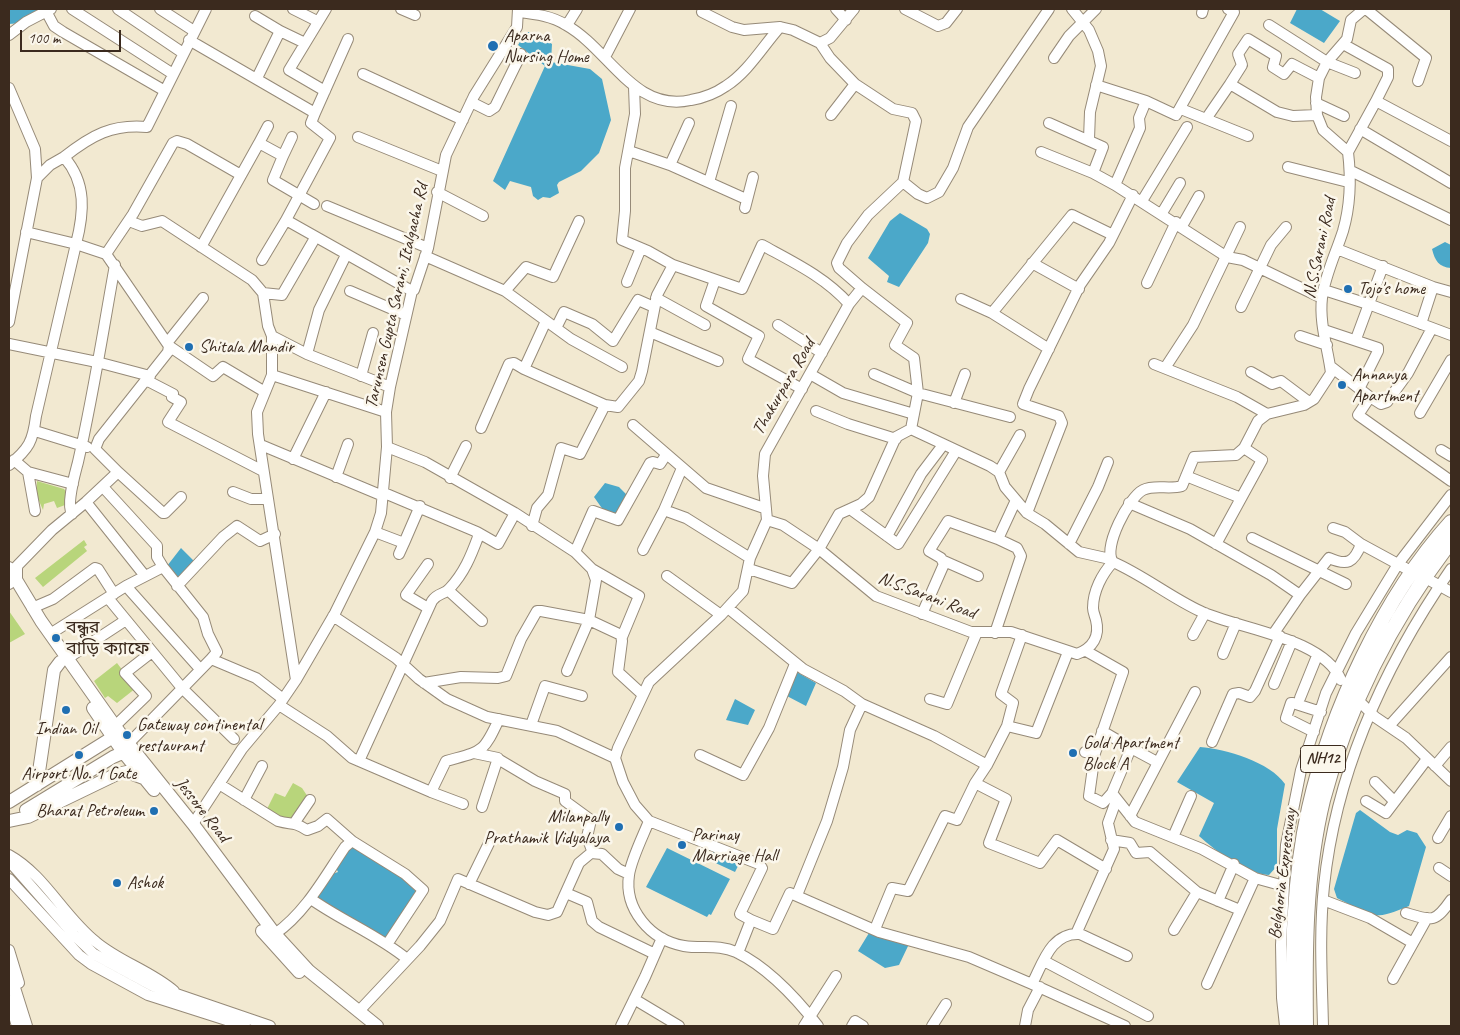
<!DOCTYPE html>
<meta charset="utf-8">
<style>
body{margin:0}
#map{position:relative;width:1460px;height:1035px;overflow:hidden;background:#f2e9d1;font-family:Caveat,sans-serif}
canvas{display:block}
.frame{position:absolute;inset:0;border:10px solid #3b2a1e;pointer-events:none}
.scale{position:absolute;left:20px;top:30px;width:101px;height:22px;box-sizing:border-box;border:2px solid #3b2a1e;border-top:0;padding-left:6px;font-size:15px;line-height:18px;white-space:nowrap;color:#3b2a1e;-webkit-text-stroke:4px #fbf7ec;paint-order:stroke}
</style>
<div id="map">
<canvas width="1460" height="1035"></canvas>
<div class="frame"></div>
<div class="scale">100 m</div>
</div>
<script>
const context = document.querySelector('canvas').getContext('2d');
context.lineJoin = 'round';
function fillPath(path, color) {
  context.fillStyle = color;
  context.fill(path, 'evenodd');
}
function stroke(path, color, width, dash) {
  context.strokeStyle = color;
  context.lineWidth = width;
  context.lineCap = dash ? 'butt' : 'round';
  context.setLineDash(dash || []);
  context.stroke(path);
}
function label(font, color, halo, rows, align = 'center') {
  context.font = font + ' Caveat,"Noto Sans Bengali",sans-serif';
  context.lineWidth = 5;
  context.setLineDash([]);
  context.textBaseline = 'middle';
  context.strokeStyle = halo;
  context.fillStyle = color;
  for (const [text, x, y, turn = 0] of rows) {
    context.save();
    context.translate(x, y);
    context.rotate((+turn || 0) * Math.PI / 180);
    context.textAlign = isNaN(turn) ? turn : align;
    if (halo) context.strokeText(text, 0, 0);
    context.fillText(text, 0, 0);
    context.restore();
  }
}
const green = new Path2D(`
 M 37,481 L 64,489 L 67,493 L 65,505 L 57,508 L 54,501 L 44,504 L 43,510 L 36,494 Z
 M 84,540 L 87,545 L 84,547 L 87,551 L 43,587 L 35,578 Z
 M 9,611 L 25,634 L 9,643 Z
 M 117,663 L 136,688 L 117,703 L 108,696 L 105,698 L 94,681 Z
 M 293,783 L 302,788 L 310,800 L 295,822 L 265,813 L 275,793 L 285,797 Z`);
const water = new Path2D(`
 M 9,9 L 51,9 L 21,23 L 9,24 Z
 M 1297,9 L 1320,9 L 1340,21 L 1324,43 L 1290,23 Z
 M 526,32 L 534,32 L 552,44 L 551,62 L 590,69 L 602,79 L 611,120 L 599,153 L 581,171 L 559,182 L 557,185 L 559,193 L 550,198 L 543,197 L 538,200 L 533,196 L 531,187 L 510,181 L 505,190 L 493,181 L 545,66 L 518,45 Z
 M 900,213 L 927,229 L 930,234 L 928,243 L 899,287 L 887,282 L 889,276 L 868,258 L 890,221 Z
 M 1445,242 L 1451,245 L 1451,268 C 1439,267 1435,261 1432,249 Z
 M 605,483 L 619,487 L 629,497 L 619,516 L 606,514 L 594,497 Z
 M 181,548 L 195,562 L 179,583 L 167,566 Z
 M 795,671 L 816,683 L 806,706 L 785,695 Z
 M 735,699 L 755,710 L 748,725 L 726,720 Z
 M 1200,747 C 1226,749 1270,762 1285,784 L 1277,829 L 1277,866 L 1269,875 C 1244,873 1217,852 1199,836 L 1214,803 L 1177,782 Z
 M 1360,810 L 1390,832 L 1398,835 L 1407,830 L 1417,833 L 1426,847 L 1409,906 C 1368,923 1372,915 1337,898 L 1334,889 L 1356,813 Z
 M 716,845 L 742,858 L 735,872 L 709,860 Z
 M 350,847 L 359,847 L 394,871 L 418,893 L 388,942 L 315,898 L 329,875 L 338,872 L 335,866 Z
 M 667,848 L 730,879 L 711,915 L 709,914 L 707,917 L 646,887 Z
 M 869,933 L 909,944 L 899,965 L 885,968 L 858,951 Z`);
const minor = new Path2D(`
 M 72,9 L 173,74
 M 118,9 L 183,53
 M 160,9 L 194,31
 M 293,9 L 317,21
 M 401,9 L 415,15
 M 836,9 L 846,20
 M 905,9 L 938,26 L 946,23 L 957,9
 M 1072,9 L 1089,30 L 1098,51 L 1101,66 L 1090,112 L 1089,139
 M 1366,9 L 1426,58 L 1418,81
 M 46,11 L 54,26 L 63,32 L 165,91
 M 519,12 C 535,14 552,16 566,25 C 609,49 634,113 691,100 C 703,98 716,93 726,86 C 748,72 763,46 780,27 L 793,30 L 820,43 L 830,38 L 854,9
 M 702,12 L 732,27 L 744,30 L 780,27
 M 1202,13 L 1203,9
 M 255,16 L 280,31
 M 567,25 L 577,9
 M 1269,25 L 1327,62 L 1355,73
 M 9,35 L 26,22 L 51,9
 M 189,40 L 315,113 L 311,123 L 330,138 L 286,220 L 412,291
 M 1343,44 L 1388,69 L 1388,77 L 1376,101
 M 605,57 L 630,9
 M 1054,58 L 1069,36 L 1096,9
 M 363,74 L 463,120
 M 257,78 L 280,31 L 305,43
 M 1230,84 L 1242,65 L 1238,54 L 1248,39 L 1276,56 L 1273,67 L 1284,74 L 1292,64 L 1319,78
 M 1096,85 L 1146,101 L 1139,118 L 1140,128 L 1115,185
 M 634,87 L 635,114 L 625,168 L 625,211 L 622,240 L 648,251 L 673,265 L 742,289 L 762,245 C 793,262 825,277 849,304
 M 9,88 L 35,149 L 37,178 L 9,322
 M 325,91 L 289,70 L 326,9
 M 1146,101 L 1176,115 L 1234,12 L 1228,9
 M 471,102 L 489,111 L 495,107 L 521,54
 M 1316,103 L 1344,116
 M 1181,109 L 1248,136
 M 315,113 L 348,39
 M 831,115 L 855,84
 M 1206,119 L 1230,84 L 1277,112 L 1293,116 L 1317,115
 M 1049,123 L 1103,147 L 1093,173
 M 268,126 L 259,143 L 283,156 L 273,180 L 314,204
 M 1360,129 L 1451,183
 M 358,137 L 442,171
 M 629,151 L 670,165 L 746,199
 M 1041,152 L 1093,173 L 1115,185 L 1227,257 L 1243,260 L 1322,298
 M 1348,152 L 1376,101 L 1451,141
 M 283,156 L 292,137
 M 64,157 C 92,135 112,124 147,127 L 206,9
 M 670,165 L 689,123
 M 1288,167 L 1348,182
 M 1351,171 L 1451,220
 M 709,182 L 731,106
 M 903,182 L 918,194 L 927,198 L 939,192 L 953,168 L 968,127 L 1049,9
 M 437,192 L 483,216
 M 1142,201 L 1187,127
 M 327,206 L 428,248
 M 745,208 L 753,177
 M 1162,213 L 1180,183
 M 129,221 L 142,226 L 162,221 L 252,280 L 263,293 L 268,326 L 272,336 L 272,375 L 257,412 L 258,434 L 296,680
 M 1182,226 L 1199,196
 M 201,247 L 259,143
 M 1337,249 L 1433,287 L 1451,292
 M 106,254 L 133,214 L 173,143 L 177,141 L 187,144 L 241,175
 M 425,256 L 505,291 L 526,267 L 553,277 L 579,221
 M 262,260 L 286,220
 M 1032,263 L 1079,289
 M 715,280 L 706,306 L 759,336 L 748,359 L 802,389
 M 627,282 L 641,248
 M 1147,283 L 1176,222
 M 1324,290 L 1371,305 L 1451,335
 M 350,291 L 406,315
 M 505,291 L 571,339 L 622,367
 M 263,293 L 282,295 L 315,238
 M 656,298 L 705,325
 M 961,299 L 992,313 L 1072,215 L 1113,235
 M 1241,307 L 1271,245 L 1286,227
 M 992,313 L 1049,349
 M 546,321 L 524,369 L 605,405
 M 1421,324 L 1433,287
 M 778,325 L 822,353
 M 556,328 L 564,312 L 592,324 L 613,341 L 638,300 L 654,307
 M 1324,330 L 1378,348 L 1378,351 L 1359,389
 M 650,332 L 718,361
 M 272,336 L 307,354 L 390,387
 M 1300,336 L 1327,345
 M 1356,339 L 1383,266
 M 167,343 L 203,298
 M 9,344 L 97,362 L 150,376
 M 169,346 L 213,376 L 223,367 L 265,392
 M 307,354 L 319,310 L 346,255
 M 1154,364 L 1237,397 L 1267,414
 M 1330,366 L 1370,397 L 1358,415 L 1451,481
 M 1165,368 L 1193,325 L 1240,227
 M 1251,372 L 1272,384 L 1281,381 L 1309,402
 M 810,374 L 843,393 L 914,414
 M 874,374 L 918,393 L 1010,417
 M 272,375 L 386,412
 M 361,376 L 373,333
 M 146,380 L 173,394 L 172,397 L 181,402 L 168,422 L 263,471
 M 1370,397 L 1381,404 L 1387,402 L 1408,373 L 1432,328
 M 954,403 L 965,374
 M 816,411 L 848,424 L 896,439
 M 1420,413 L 1451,360
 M 633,425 L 706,488 L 764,508
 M 481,428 L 509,364 L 514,363 L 524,369
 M 911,429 L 990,466 L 999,472 L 1005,487 L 1027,513
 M 35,431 L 87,447
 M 261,445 L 383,496
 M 387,447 L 425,462 L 515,513 L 575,552 L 592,569 L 596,580 L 589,620 L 567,671
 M 1441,450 L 1451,456
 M 293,459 L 326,392
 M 14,460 L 28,472 L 73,484
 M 9,465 C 29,449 33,441 36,416 L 76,244 L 26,232
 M 682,468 L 664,510 L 686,518 L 750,558
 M 28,472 L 35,511
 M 118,472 L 163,513 L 165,513 L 181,497
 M 999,472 L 1020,435
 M 1186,476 L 1241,498
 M 336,477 L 348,444
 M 450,478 L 466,446
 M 103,487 L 157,546 L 157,557 L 163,567
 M 233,492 L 251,499 L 268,499
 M 86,502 L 145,576
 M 1129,503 L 1190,529 L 1271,575 L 1300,595
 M 850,509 L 898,544 L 956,451
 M 72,514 C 66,504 75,474 78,462 C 93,397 103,331 115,265
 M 767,520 L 750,558 L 743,591 L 721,615 L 649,682 L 618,748 L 615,758 L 623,782 L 635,805 L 649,821 C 643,836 631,860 629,875 C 624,909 650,940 684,946 C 701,949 719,944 736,952 C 769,968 797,999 818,1026
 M 767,520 L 763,476 L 765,454 L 849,304 L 862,288 L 839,268 L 837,263 L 847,243 L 868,215 L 903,182 L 916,121 L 912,113 L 893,109 L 855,84 L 830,58 L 820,43
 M 767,520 L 783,525 L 819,549 L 876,596 L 971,632 L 1011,632 L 1077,654 C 1093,648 1100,636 1096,620 C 1095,616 1093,612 1093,608 C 1093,591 1102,574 1113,562
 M 532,526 L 537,508 L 548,495 L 561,448 L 580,454 L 605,405 L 618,407 L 639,381 L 642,371 L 657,295 L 673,265
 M 1333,528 L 1345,532 L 1361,544
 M 375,532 L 404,543 L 420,506
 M 477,532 L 498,544 L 515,513
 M 887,536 L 921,474 L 943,445
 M 1252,538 L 1346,584
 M 1069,544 L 1098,487 L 1108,462
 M 1216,544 L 1262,460 L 1244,448
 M 643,550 L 664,510
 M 575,552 L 593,511 L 618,520 L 650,463 L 653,462 L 660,464 L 666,455
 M 399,554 L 404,543
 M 1110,559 L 1079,552 L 1045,524 L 1027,513 L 1062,423 L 1059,416 L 1023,404 L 1029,389 L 1080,285 L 1109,243 L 1133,195
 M 944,561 L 978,576
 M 428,564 L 406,595 L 428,608
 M 592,569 L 639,596 L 622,637
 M 749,569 L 792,583 L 819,549 L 839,514 L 861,504 L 869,497 L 896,437 L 911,429 L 918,393 L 914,358 L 895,345 L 907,323 L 862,288
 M 667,576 L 721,615
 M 1431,581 L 1451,592
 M 9,584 L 17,578 L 17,566 L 52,530 L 86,502 L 118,472 L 95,449 L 99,439 L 168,352 L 169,346 L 106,254 L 76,244 C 84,213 87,183 64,157 L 50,165 L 37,178
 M 126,586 L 163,567 L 203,617 L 208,634 L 217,652 L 211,659
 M 177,586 L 223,537 L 237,526 L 260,541 L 275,534
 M 449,591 L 482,621
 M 108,598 L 182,688 L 234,739
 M 32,608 L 53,599 L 95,568 L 98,569 L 114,594
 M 728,608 L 803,669 L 844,691 L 862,704 L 934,736 L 987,765 L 975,783 L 1006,799 L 989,843 L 1040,863 L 1057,840 L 1106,869
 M 922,614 L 944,564 L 941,558 L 929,551 L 948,521 L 998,539
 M 333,616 L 396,658 L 419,679 L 447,699 L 487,717 L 557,731 L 615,758
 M 995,633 L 1021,556 L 1017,548 L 998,539 L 1016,500
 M 1274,633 L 1300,595 L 1329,558 C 1347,566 1354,563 1361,544 L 1407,569
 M 50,634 L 126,586 L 200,669
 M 1193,635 L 1205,613
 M 1223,654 L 1236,623
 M 68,658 L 126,620
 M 1341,680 C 1323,637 1237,629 1200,611 C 1170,597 1143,575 1113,562 C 1102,548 1129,497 1143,490 C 1155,484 1169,490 1182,486 L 1194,457 L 1236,455 L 1244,448 L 1258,421 L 1267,414 L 1304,405 L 1314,399 L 1331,373 C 1328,349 1319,323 1322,298 C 1325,275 1336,253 1343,231 C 1350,207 1351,177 1348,152 L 1323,130 L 1317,115 L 1316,97 L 1319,78 L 1327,62 L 1347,39 L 1351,20 L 1364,9
 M 424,683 L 461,677 L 498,678 L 506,676 L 521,639 L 537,611 L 541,611 L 589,620 L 621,635 L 622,641 L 618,672 L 642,694
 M 1274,684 L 1292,641
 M 1300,698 L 1317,656
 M 930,699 L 947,704 L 977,632
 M 1361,703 L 1375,717 L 1406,738 L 1451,781
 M 279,705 L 327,736 L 352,758 L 431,792 L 446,761 C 482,751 483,754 499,719
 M 531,725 L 545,686 L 582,696
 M 1390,725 L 1451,657
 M 115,726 L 146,696 L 125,673 L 152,652
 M 1007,726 L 1013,703 L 1001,694 L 1022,635
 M 1102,731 L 1131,748 L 1112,793 L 1135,822 L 1202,849 L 1255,878
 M 1314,732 L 1286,718 L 1291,703 L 1293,703 L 1321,712
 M 1212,742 L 1233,694 L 1239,693 L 1250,697 L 1255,691 L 1280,636
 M 128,744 L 211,659 L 256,678 L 283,699
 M 1131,748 L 1157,762
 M 1085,752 L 1095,753 L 1123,672 L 1086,651
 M 474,753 L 498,758 L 482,807
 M 1095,753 L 1089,796 L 1103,803 L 1112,793
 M 700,755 L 743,775 L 769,728 L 795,664
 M 498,759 L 535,781 L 565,794 L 565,801 L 591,820 L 587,837 L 593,853
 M 359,761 L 432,601 C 438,592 445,595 450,588 C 464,573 471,556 478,537 L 477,532 L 382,492
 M 987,765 L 1007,726 L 1036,733 L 1068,652
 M 1435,766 L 1451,747
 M 1375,782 L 1394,801
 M 219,784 L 278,821 C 292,825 293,821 307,830 L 318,826 L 327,819 L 352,841 L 345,847 C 324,878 306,912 275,934
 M 431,792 L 463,804
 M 244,800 L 262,766
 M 1366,801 L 1386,813 L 1427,759
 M 1130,816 L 1195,692
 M 649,821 L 759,864 L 762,868 L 740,914 L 751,920 L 738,953
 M 295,822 L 310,800
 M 193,824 L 242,749 L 279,705 L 296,680 L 335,613 L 375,532 L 381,513 L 387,447 L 386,412 L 390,387 L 412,291 L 414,290 L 428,248 L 446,155 L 474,96 L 517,27 L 518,9
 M 1173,837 L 1191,796
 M 1438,838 L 1451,816
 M 1111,840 L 1130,843 L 1136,853 L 1150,852 L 1197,892
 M 352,841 L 405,874 L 423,890 L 388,943
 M 9,855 C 45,875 64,917 96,942 C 120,962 151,971 174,991
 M 9,861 L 74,935 L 94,954 L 153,986 L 270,1026
 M 1439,868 L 1451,876
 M 9,879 L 79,955 L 91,964 L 148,995 L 245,1026
 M 469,884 L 492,837
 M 566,893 L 587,902 L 592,921 L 599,927 L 655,954
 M 797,895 L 827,821 L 843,767 L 850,730 L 862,704
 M 311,899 C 342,921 378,935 407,959
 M 1323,900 L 1370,918 L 1413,943
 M 1218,901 L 1234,864
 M 1406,913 C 1432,921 1435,923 1451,900
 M 751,920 L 773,929 L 790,893 L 879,932 L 969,957 L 1032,984 C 1043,963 1051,932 1080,934 L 1127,956
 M 875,929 L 892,888 L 908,891 L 945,816 L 957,820 L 975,783
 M 1174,930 L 1197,892 L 1240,910
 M 1076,934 L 1114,849 L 1108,823 L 1116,801
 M 9,950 L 19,983
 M 1044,961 L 1148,1016
 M 1393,979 L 1427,918
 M 1032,984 L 1125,1026
 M 1207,984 L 1255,878 L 1284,886
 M 634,999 L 679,1026
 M 9,1000 L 17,1026
 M 359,1011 L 420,946 L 440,921 L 458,879 L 535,912 L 548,915 L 557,912 L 579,863 L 591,853 L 602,854 L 618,869 L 629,874
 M 621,1026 L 645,977 L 662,938
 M 804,1026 L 836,976
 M 852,1026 L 855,1021 L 863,1026
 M 932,1026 L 946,1004
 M 1025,1026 L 1028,1010 L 1040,987
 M 1285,1026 L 1282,998 L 1281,945 L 1286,845 L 1301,770 L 1326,693 L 1356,633 L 1398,564 L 1451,495
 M 1323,1026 C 1322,980 1319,933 1324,886 C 1336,771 1386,663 1451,569`);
const major = new Path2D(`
 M 9,568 L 41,621 L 120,733 L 193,824 L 275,934 L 309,971 L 377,1026
 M 93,708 L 123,752 L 154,790
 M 37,785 L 54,670 L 60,662
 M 9,802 L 118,734
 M 26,810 L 113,757 L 129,750
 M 9,821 L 28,817 L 117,774 L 127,772 L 143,778
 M 262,931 L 299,972
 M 9,972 L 26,1026`);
const highway = new Path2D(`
 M 1293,1026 C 1292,953 1293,879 1309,808 C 1331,710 1384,596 1451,522
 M 1306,1026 C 1305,951 1305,874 1323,800 C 1348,705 1392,619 1451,541`);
const markers = [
 [493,46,6,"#1f6fb2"],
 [1348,289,5,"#1f6fb2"],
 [189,347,5,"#1f6fb2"],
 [1342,385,5,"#1f6fb2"],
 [56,638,5,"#1f6fb2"],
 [66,710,5,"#1f6fb2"],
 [127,735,5,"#1f6fb2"],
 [1073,753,5,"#1f6fb2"],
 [79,755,5,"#1f6fb2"],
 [154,811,5,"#1f6fb2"],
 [619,827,5,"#1f6fb2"],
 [682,845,5,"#1f6fb2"],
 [117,883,5,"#1f6fb2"]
];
const shields = [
 [1323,759,45]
];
const shieldNames = [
 ["NH12",1323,759]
];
const poiNames = [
 ["Aparna",504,36],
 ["Nursing Home",504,57],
 ["Tojo's home",1358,289],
 ["Shitala Mandir",199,347],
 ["Annanya",1352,375],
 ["Apartment",1352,396],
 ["বন্ধুর",66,628],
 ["বাড়ি ক্যাফে",66,649],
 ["Gateway continental",137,725],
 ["restaurant",137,746],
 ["Indian Oil",66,729,"center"],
 ["Gold Apartment",1083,743],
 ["Block A",1083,764],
 ["Airport No. 1 Gate",79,774,"center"],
 ["Bharat Petroleum",144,811,"right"],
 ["Milanpally",609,817,"right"],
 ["Prathamik Vidyalaya",609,838,"right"],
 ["Parinay",692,835],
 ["Marriage Hall",692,856],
 ["Ashok",127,883]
];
const streetNames = [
 ["N.S.Sarani Road",1320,248,-78],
 ["Tarunsen Gupta Sarani, Italgacha Rd",397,296,-77],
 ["Thakurpara Road",784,387,-60],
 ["N.S.Sarani Road",927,596,21],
 ["Jessore Road",202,810,52],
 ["Belghoria Expressway",1283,874,-83]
];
fillPath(green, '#b8d57b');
fillPath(water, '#4ba8c9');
stroke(minor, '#968a78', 12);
stroke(major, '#968a78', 14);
stroke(highway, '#968a78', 16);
stroke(minor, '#fff', 10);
stroke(major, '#fff', 12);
stroke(highway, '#fff', 14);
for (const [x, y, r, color] of markers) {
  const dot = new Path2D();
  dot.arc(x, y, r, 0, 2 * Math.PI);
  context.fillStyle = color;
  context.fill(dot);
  stroke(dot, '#fbf7ec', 2);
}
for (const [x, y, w] of shields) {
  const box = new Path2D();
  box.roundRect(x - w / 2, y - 13.5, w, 27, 4);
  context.fillStyle = '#fbf7ec';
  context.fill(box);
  stroke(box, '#3b2a1e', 1);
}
label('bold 16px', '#3b2a1e', null, shieldNames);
label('18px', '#3b2a1e', '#fbf7ec', poiNames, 'left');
label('18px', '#3b2a1e', '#fbf7ec', streetNames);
</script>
